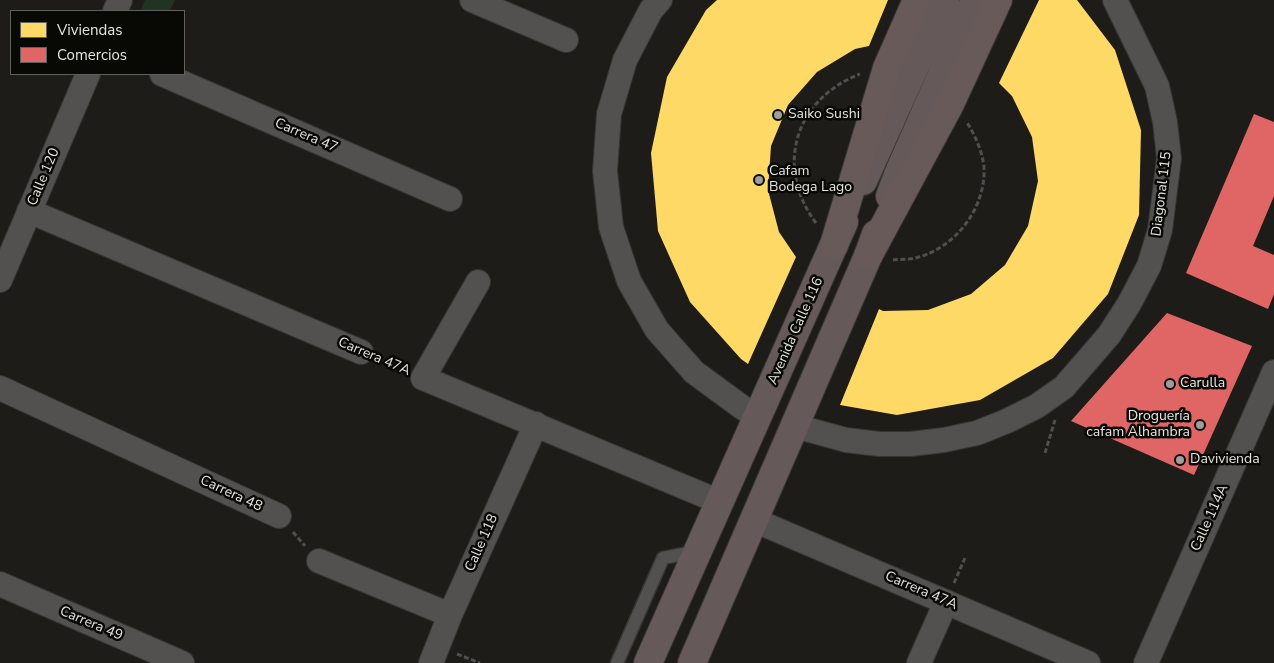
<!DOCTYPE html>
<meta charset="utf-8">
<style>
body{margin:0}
#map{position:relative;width:1274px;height:663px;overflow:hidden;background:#1e1c18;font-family:"Nunito Sans",sans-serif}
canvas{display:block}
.legend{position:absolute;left:10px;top:10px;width:175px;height:65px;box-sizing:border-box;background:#080805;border:1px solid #60605c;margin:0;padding:6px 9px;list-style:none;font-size:15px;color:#e5e4df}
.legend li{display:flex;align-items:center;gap:10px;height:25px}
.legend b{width:25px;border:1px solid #60605c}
</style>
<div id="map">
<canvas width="1274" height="663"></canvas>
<ul class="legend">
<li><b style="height:14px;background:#ffd966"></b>Viviendas</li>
<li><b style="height:14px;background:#e06666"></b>Comercios</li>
</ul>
</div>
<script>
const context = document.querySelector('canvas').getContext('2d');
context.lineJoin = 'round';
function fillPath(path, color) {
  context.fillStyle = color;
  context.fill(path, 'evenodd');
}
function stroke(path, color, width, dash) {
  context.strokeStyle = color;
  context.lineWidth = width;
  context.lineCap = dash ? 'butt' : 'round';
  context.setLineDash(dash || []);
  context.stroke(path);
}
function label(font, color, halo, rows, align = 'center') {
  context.font = font + ' "Nunito Sans",sans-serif';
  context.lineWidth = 5;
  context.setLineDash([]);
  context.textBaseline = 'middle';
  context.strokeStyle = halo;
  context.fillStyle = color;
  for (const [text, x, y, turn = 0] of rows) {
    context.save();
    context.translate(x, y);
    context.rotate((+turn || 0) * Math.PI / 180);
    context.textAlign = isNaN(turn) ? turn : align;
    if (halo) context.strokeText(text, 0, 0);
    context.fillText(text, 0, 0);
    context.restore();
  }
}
const green = new Path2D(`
 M 145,0 L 175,0 L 170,11 L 140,11 Z`);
const homes = new Path2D(`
 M 717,0 L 888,0 L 869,46 L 855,49 L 817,72 L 788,105 L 771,146 L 768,190 L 779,232 L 796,257 L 748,364 L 741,359 L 690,302 L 658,231 L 651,153 L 667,77 L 706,10 Z
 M 1039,0 L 1077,0 L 1115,50 L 1141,130 L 1139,215 L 1108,294 L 1053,358 L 980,400 L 897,415 L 840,405 L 879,309 L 883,311 L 928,310 L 971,294 L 1005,265 L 1028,226 L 1038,181 L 1032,137 L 1012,96 L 999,83 Z`);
const shops = new Path2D(`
 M 1254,114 L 1274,122 L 1274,196 L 1253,246 L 1274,255 L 1274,294 L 1268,309 L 1186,273 Z
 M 1167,313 L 1252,346 L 1194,475 L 1071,421 Z`);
const path = new Path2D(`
 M 816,223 C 774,167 795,99 860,74
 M 893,260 C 901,259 911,260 919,257 C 957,246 986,207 984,167 C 982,150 975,135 966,121
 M 380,360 L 404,370
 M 1045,453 L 1055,420
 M 293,532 L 305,546
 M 954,583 L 965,558
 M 457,654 L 480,663`);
const service = new Path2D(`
 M 617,663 L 663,558 L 698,551`);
const minor = new Path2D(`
 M 472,0 L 566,40
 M 660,0 L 651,10 L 625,60 L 609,114 L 605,171 L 611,227 L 629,281 L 657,330 L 694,372 L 743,408 L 758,416
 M 115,11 L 120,0
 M 162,74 L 450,199
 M 29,211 L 361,352
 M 0,280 L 88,74
 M 478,282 L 423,378 L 720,502
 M 0,388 L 279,516
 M 795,426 L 846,440 L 879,444 L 911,444 L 944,440 L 977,433 L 1007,421 L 1037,406 L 1064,387 L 1109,335 L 1129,304 L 1149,266 L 1160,230 L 1169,158 L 1165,122 L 1157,86 L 1115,0
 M 754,520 L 1088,663
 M 319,561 L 450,615
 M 0,584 L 182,663
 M 431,663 L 450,615 L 536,424
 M 919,663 L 946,602
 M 1146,663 L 1274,372`);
const primary = new Path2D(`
 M 863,181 L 945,0
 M 890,196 L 900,170 L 975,0
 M 648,663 L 844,222
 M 692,663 L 868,256 L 876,234`);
const trunk = new Path2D(`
 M 834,245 L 887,68 L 917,0
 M 868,256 L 950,104 L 998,0`);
const markers = [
 [778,115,5,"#9f9e99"],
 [759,180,5,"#9f9e99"],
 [1170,384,5,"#9f9e99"],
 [1200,425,5,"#9f9e99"],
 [1180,460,5,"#9f9e99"]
];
const poiNames = [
 ["Saiko Sushi",788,115],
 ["Cafam",769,172],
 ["Bodega Lago",769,188],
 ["Carulla",1180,384],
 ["Droguería",1190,417,"right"],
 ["cafam Alhambra",1190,433,"right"],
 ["Davivienda",1190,460]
];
const streetNames = [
 ["Carrera 47",306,136,23],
 ["Calle 120",44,177,-67],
 ["Diagonal 115",1162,194,-83],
 ["Avenida Calle 116",796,331,-66],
 ["Carrera 47A",374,357,23],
 ["Carrera 48",231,494,25],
 ["Calle 114A",1210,518,-66],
 ["Calle 118",482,543,-66],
 ["Carrera 47A",921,591,23],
 ["Carrera 49",91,624,23]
];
fillPath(green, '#213322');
fillPath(homes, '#ffd966');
fillPath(shops, '#e06666');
stroke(service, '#373634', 15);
stroke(minor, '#373634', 26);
stroke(primary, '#373634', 30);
stroke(trunk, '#373634', 30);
stroke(path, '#504f4d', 3, [5, 2.5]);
stroke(service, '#52514f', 12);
stroke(minor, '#52514f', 24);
stroke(primary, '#655a59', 28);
stroke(trunk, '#675a59', 28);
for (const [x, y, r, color] of markers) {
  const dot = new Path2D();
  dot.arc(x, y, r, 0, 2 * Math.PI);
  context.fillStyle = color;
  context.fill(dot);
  stroke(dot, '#080805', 2);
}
label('14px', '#e5e4df', '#080805', poiNames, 'left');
label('14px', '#e5e4df', '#080805', streetNames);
</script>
